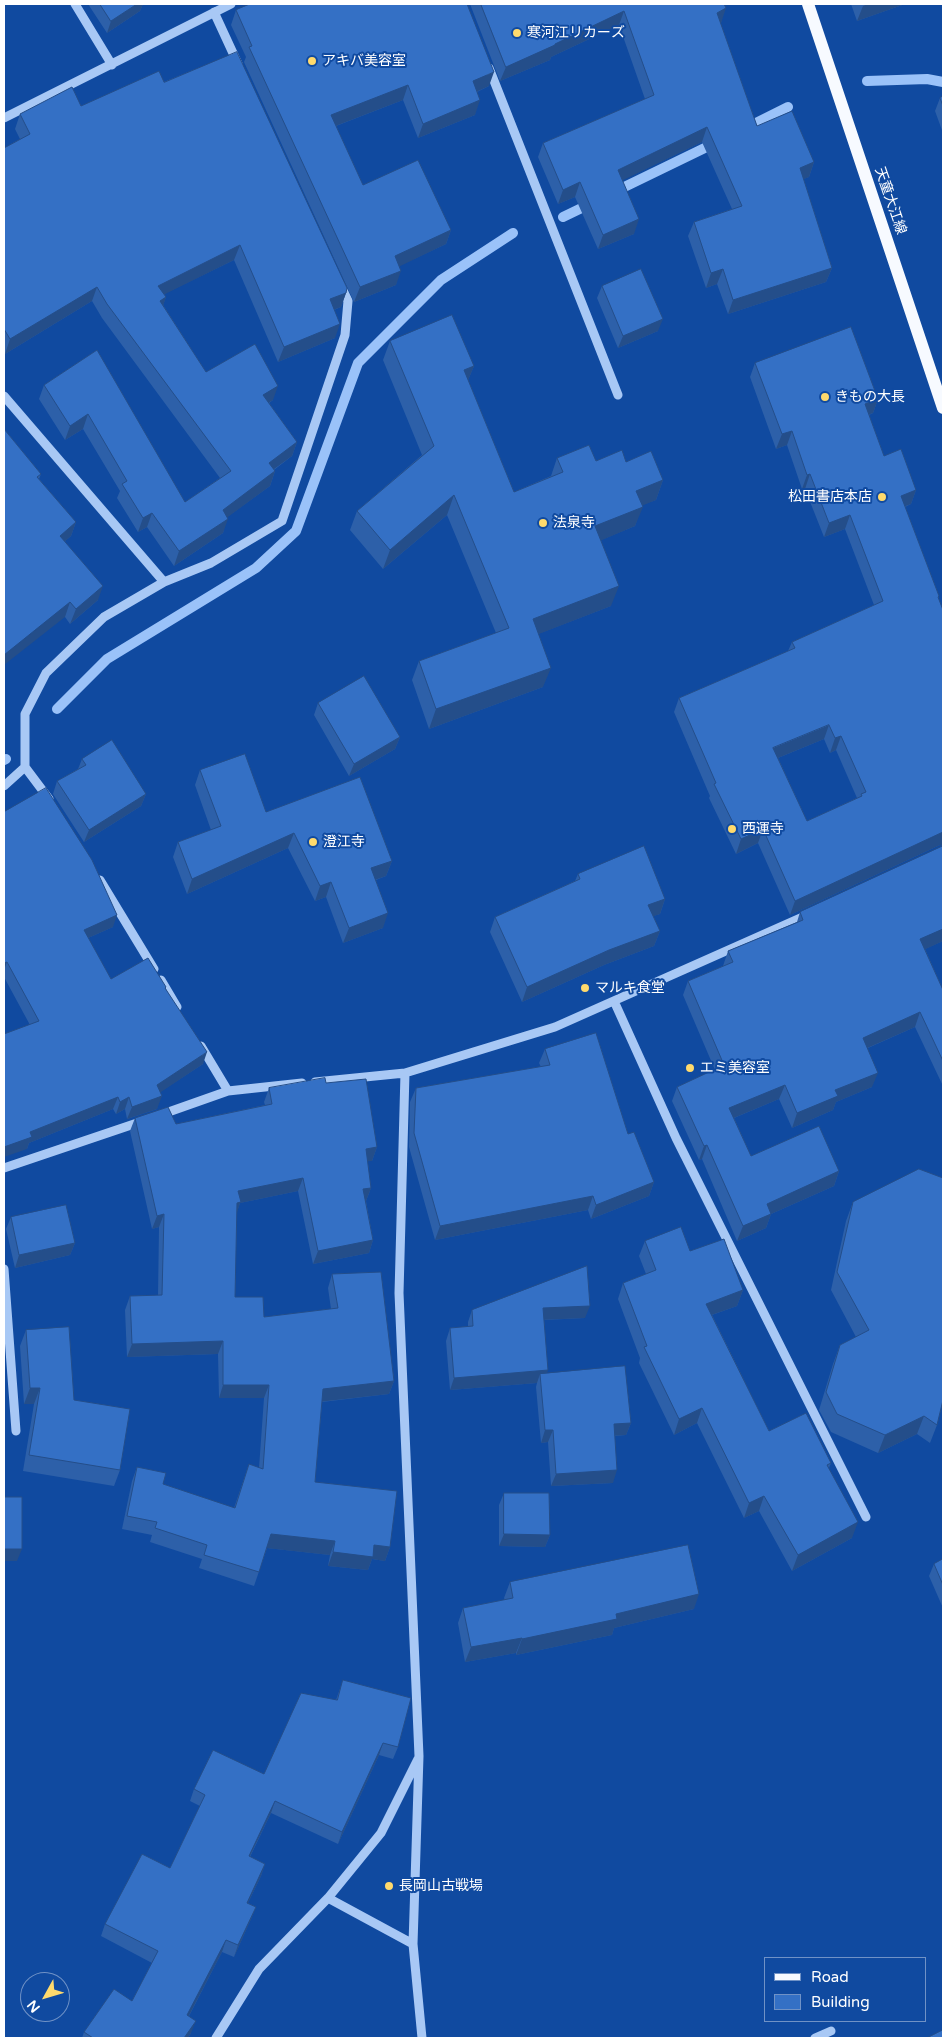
<!DOCTYPE html>
<meta charset="utf-8">
<style>
body{margin:0}
#map{position:relative;width:947px;height:2042px;overflow:hidden;background:#104aa0;font-family:"Varela Round",sans-serif}
canvas{display:block}
.frame{position:absolute;inset:0;border:5px solid #fff;pointer-events:none}
.legend{position:absolute;left:764px;top:1957px;width:162px;height:65px;box-sizing:border-box;background:#104aa0;border:1px solid #7092c6;margin:0;padding:6px 9px;list-style:none;font-size:15px;color:#fff}
.legend li{display:flex;align-items:center;gap:10px;height:25px}
.legend b{width:25px;border:1px solid #7092c6}
.north{position:absolute;left:20px;top:1972px;width:50px;height:50px;box-sizing:border-box;background:#104aa0;border:1px solid #7092c6;border-radius:50%;rotate:231deg;font-size:14px;font-weight:700;line-height:20px;text-align:center;color:#fff}
.north::after{content:'';display:block;margin:auto;width:18px;height:22px;background:#ffda6d;clip-path:polygon(50% 0,100% 100%,50% 72%,0 100%)}
</style>
<div id="map">
<canvas width="947" height="2042"></canvas>
<div class="frame"></div>
<ul class="legend">
<li><b style="height:6px;background:#f7faff"></b>Road</li>
<li><b style="height:14px;background:#3470c5"></b>Building</li>
</ul>
<div class="north">N</div>
</div>
<script>
const context = document.querySelector('canvas').getContext('2d');
context.lineJoin = 'round';
function stroke(path, color, width, dash) {
  context.strokeStyle = color;
  context.lineWidth = width;
  context.lineCap = dash ? 'butt' : 'round';
  context.setLineDash(dash || []);
  context.stroke(path);
}
function fillPath(path, color) {
  context.fillStyle = color;
  context.fill(path, 'evenodd');
}
function label(font, color, halo, rows, align = 'center') {
  context.font = font + ' "Varela Round","Noto Sans JP",sans-serif';
  context.lineWidth = 4;
  context.setLineDash([]);
  context.textBaseline = 'middle';
  context.strokeStyle = halo;
  context.fillStyle = color;
  for (const [text, x, y, turn = 0] of rows) {
    context.save();
    context.translate(x, y);
    context.rotate((+turn || 0) * Math.PI / 180);
    context.textAlign = isNaN(turn) ? turn : align;
    if (halo) context.strokeText(text, 0, 0);
    context.fillText(text, 0, 0);
    context.restore();
  }
}
const stream = new Path2D(`
 M 867,81 L 927,79 L 943,82
 M 744,129 L 788,107
 M 614,192 L 715,143
 M 563,217 L 592,203
 M 57,709 L 107,659 L 256,568 L 296,531 L 358,363 L 441,280 L 513,233
 M 4,760 L 6,759`);
const minor = new Path2D(`
 M 75,4 L 112,65
 M 214,12 L 238,64
 M 489,68 L 618,395
 M 4,118 L 231,4
 M 4,396 L 164,582
 M 25,767 L 49,799
 M 4,786 L 25,767 L 25,714 L 46,673 L 104,617 L 164,582 L 211,563 L 282,521 L 345,335 L 348,301 L 340,284
 M 100,880 L 154,969
 M 161,980 L 177,1007
 M 614,1001 L 676,1138 L 866,1517
 M 201,1046 L 228,1091 L 302,1083
 M 315,1082 L 405,1073
 M 160,1115 L 228,1091
 M 4,1168 L 143,1121
 M 4,1269 L 16,1431
 M 328,1898 L 413,1944
 M 216,2038 L 259,1969 L 328,1898 L 381,1833 L 418,1759
 M 422,2038 L 413,1944 L 419,1756 L 399,1293 L 405,1073 L 555,1027 L 807,915
 M 815,2038 L 831,2031`);
const major = new Path2D(`
 M 808,4 L 943,408`);
const wall = new Path2D(`
 M 88,4 L 143,4 L 140,11 L 107,33 Z
 M 470,4 L 724,4 L 721,23 L 720,23 L 757,126 L 814,162 L 809,177 L 803,179 L 832,268 L 826,282 L 728,314 L 717,284 L 706,288 L 688,236 L 694,222 L 732,209 L 702,142 L 622,180 L 634,234 L 598,249 L 575,197 L 558,204 L 538,157 L 543,143 L 645,99 L 619,25 L 551,57 L 550,60 L 500,81 Z
 M 851,4 L 905,4 L 857,21 Z
 M 236,10 L 489,86 L 477,92 L 475,115 L 418,138 L 403,100 L 336,126 L 363,185 L 451,230 L 446,244 L 399,266 L 396,285 L 354,302 L 244,62 L 246,57 L 231,25 Z
 M 164,82 L 346,293 L 341,307 L 334,310 L 335,338 L 278,362 L 234,260 L 164,294 L 166,297 L 163,305 L 206,372 L 273,400 L 269,403 L 297,442 L 292,456 L 274,470 L 275,471 L 270,486 L 227,517 L 223,533 L 174,566 L 147,527 L 138,532 L 117,498 L 120,491 L 83,429 L 65,440 L 39,399 L 44,385 L 97,350 L 185,502 L 220,478 L 102,318 L 92,301 L 5,354 L 4,352 L 4,148 L 20,139 L 15,129 L 20,114 L 81,106 Z
 M 943,96 L 943,133 L 935,111 L 940,98 Z
 M 602,286 L 658,331 L 618,348 L 597,298 Z
 M 390,341 L 474,366 L 468,380 L 514,492 L 551,476 L 557,458 L 626,462 L 663,480 L 656,500 L 642,505 L 635,526 L 601,540 L 611,606 L 538,634 L 543,687 L 429,729 L 412,680 L 419,661 L 496,633 L 447,515 L 383,569 L 350,530 L 357,511 L 422,455 L 383,360 Z
 M 755,363 L 878,399 L 873,413 L 869,415 L 884,456 L 916,490 L 911,504 L 905,507 L 939,596 L 938,599 L 943,846 L 940,845 L 790,915 L 758,843 L 736,854 L 709,798 L 710,796 L 674,712 L 679,698 L 788,651 L 792,642 L 874,605 L 845,529 L 824,537 L 805,489 L 802,489 L 787,445 L 776,449 L 750,377 ZM 824,739 L 830,753 L 836,750 L 857,798 L 807,821 L 778,758 Z
 M 4,429 L 41,474 L 39,479 L 76,522 L 71,536 L 65,541 L 98,600 L 70,624 L 65,617 Z
 M 318,703 L 400,737 L 395,749 L 349,776 L 314,715 Z
 M 82,759 L 146,794 L 141,806 L 84,842 L 53,794 L 57,781 L 78,769 Z
 M 200,770 L 266,812 L 392,861 L 386,876 L 376,880 L 383,928 L 343,943 L 326,897 L 315,901 L 288,848 L 187,894 L 173,857 L 178,842 L 211,830 L 195,785 Z
 M 4,812 L 113,927 L 88,938 L 111,979 L 166,987 L 166,989 L 203,1064 L 160,1092 L 157,1109 L 127,1119 L 125,1109 L 116,1114 L 113,1109 L 29,1143 L 27,1149 L 30,1025 L 4,977 Z
 M 578,874 L 665,899 L 660,914 L 653,916 L 660,931 L 654,946 L 604,965 L 522,1002 L 490,932 L 495,917 L 575,881 Z
 M 800,912 L 943,941 L 925,949 L 943,990 L 943,1086 L 915,1027 L 868,1048 L 872,1087 L 836,1102 L 833,1110 L 792,1128 L 779,1099 L 734,1118 L 751,1156 L 839,1171 L 834,1186 L 771,1214 L 766,1228 L 737,1241 L 702,1159 L 699,1160 L 672,1101 L 677,1087 L 715,1070 L 683,995 L 688,981 L 723,966 L 728,951 L 797,922 Z
 M 545,1049 L 628,1134 L 654,1182 L 649,1196 L 591,1219 L 588,1210 L 435,1240 L 409,1147 L 410,1102 L 416,1088 L 541,1067 L 539,1063 Z
 M 326,1083 L 377,1147 L 372,1161 L 367,1161 L 371,1188 L 366,1201 L 373,1240 L 369,1253 L 313,1264 L 298,1191 L 240,1203 L 236,1214 L 235,1297 L 264,1317 L 331,1309 L 328,1288 L 332,1274 L 394,1381 L 389,1394 L 322,1402 L 315,1482 L 390,1547 L 385,1561 L 372,1559 L 368,1570 L 328,1566 L 330,1555 L 267,1548 L 254,1586 L 199,1568 L 202,1559 L 150,1542 L 152,1535 L 122,1529 L 132,1481 L 137,1467 L 163,1484 L 234,1508 L 249,1464 L 259,1468 L 264,1398 L 219,1398 L 218,1354 L 127,1357 L 125,1310 L 130,1296 L 158,1296 L 159,1227 L 152,1229 L 130,1131 L 135,1118 L 176,1124 L 265,1105 L 264,1102 L 269,1088 Z
 M 853,1202 L 937,1425 L 930,1443 L 917,1434 L 878,1453 L 831,1432 L 819,1410 L 833,1364 L 840,1345 L 856,1337 L 831,1290 L 846,1221 Z
 M 11,1217 L 75,1243 L 70,1255 L 15,1268 L 6,1229 Z
 M 645,1241 L 690,1251 L 743,1290 L 737,1306 L 712,1315 L 769,1431 L 831,1463 L 829,1468 L 852,1538 L 792,1571 L 759,1511 L 744,1518 L 697,1423 L 674,1435 L 639,1363 L 640,1358 L 618,1299 L 623,1283 L 646,1274 L 639,1256 Z
 M 472,1310 L 585,1318 L 544,1320 L 547,1374 L 631,1423 L 626,1435 L 615,1436 L 613,1483 L 551,1486 L 548,1442 L 541,1443 L 536,1387 L 537,1383 L 450,1390 L 446,1341 L 450,1328 L 468,1327 L 468,1322 Z
 M 26,1330 L 74,1400 L 120,1470 L 114,1486 L 23,1471 L 34,1404 L 24,1404 L 20,1346 Z
 M 504,1493 L 550,1535 L 545,1547 L 499,1546 L 499,1505 Z
 M 943,1559 L 943,1608 L 929,1576 L 934,1564 Z
 M 510,1582 L 694,1609 L 614,1628 L 612,1635 L 516,1655 L 516,1653 L 465,1662 L 458,1623 L 463,1608 L 505,1600 L 504,1598 Z
 M 343,1680 L 398,1747 L 393,1759 L 379,1755 L 338,1844 L 271,1813 L 250,1857 L 265,1864 L 261,1876 L 248,1903 L 256,1907 L 251,1919 L 234,1957 L 222,1952 L 189,2016 L 191,2033 L 188,2038 L 82,2038 L 84,2032 L 132,2001 L 152,1963 L 101,1936 L 105,1924 L 170,1868 L 200,1806 L 190,1801 L 194,1789 L 264,1774 L 336,1700 Z`);
const shadedWall = new Path2D(`
 M 137,4 L 143,4 L 140,11 L 107,33 L 111,21 Z
 M 868,4 L 905,4 L 857,21 L 863,6 Z
 M 726,8 L 721,23 L 711,28 L 717,13 Z
 M 624,11 L 619,25 L 551,57 L 550,60 L 500,81 L 506,67 Z
 M 494,72 L 489,86 L 467,96 L 473,81 Z
 M 408,85 L 403,100 L 325,130 L 331,115 Z
 M 480,100 L 475,115 L 418,138 L 423,124 Z
 M 707,127 L 702,142 L 613,185 L 618,170 Z
 M 814,162 L 809,177 L 794,183 L 800,168 Z
 M 580,182 L 575,197 L 558,204 L 563,190 Z
 M 639,219 L 634,234 L 598,249 L 603,235 Z
 M 451,230 L 446,244 L 390,271 L 395,256 Z
 M 240,245 L 234,260 L 153,300 L 158,286 Z
 M 832,268 L 826,282 L 728,314 L 733,300 Z
 M 723,269 L 717,284 L 706,288 L 711,273 Z
 M 401,271 L 396,285 L 354,302 L 360,287 Z
 M 97,287 L 92,301 L 5,354 L 10,339 Z
 M 346,293 L 341,307 L 325,313 L 330,299 Z
 M 166,297 L 161,312 L 160,301 Z
 M 663,319 L 658,331 L 618,348 L 623,336 Z
 M 340,324 L 335,338 L 278,362 L 284,347 Z
 M 474,366 L 466,385 L 464,370 Z
 M 278,386 L 273,400 L 258,409 L 263,395 Z
 M 878,399 L 873,413 L 859,418 L 865,404 Z
 M 88,414 L 83,429 L 65,440 L 70,426 Z
 M 792,431 L 787,445 L 776,449 L 782,434 Z
 M 297,442 L 292,456 L 263,477 L 269,463 Z
 M 275,471 L 270,486 L 217,525 L 223,510 Z
 M 810,474 L 805,489 L 802,489 L 807,475 Z
 M 663,480 L 656,500 L 629,511 L 636,491 Z
 M 916,490 L 911,504 L 895,510 L 901,496 Z
 M 454,495 L 447,515 L 383,569 L 390,550 Z
 M 643,507 L 635,526 L 588,546 L 595,526 Z
 M 152,513 L 147,527 L 138,532 L 143,518 Z
 M 850,515 L 845,529 L 824,537 L 829,523 Z
 M 228,519 L 223,533 L 174,566 L 179,551 Z
 M 76,522 L 71,536 L 55,550 L 60,536 Z
 M 103,586 L 98,600 L 70,624 L 76,609 Z
 M 619,586 L 611,606 L 526,639 L 533,619 Z
 M 70,602 L 65,617 L 4,665 L 4,655 Z
 M 551,668 L 543,687 L 429,729 L 436,709 Z
 M 829,725 L 824,739 L 768,762 L 773,748 Z
 M 841,736 L 836,750 L 830,753 L 835,738 Z
 M 400,737 L 395,749 L 349,776 L 354,764 Z
 M 146,794 L 141,806 L 84,842 L 89,830 Z
 M 763,829 L 758,843 L 736,854 L 741,839 Z
 M 943,832 L 943,846 L 940,845 L 790,915 L 795,901 Z
 M 294,833 L 288,848 L 187,894 L 192,879 Z
 M 392,861 L 386,876 L 366,883 L 371,868 Z
 M 331,882 L 326,897 L 315,901 L 320,886 Z
 M 665,899 L 660,914 L 643,920 L 648,905 Z
 M 388,913 L 383,928 L 343,943 L 349,928 Z
 M 117,915 L 113,927 L 79,942 L 84,930 Z
 M 943,929 L 943,941 L 915,954 L 920,939 Z
 M 660,931 L 654,946 L 604,965 L 522,1002 L 527,987 L 609,950 Z
 M 7,962 L 4,970 L 4,963 Z
 M 920,1012 L 915,1027 L 858,1052 L 863,1038 Z
 M 207,1052 L 203,1064 L 152,1098 L 157,1085 Z
 M 878,1073 L 872,1087 L 836,1102 L 833,1110 L 792,1128 L 797,1113 L 835,1090 Z
 M 785,1085 L 779,1099 L 724,1122 L 729,1108 Z
 M 162,1096 L 157,1109 L 127,1119 L 132,1107 Z
 M 118,1097 L 113,1109 L 29,1143 L 27,1149 L 4,1157 L 4,1147 L 30,1132 Z
 M 129,1097 L 125,1109 L 116,1114 L 120,1102 Z
 M 707,1145 L 702,1159 L 699,1160 L 704,1146 Z
 M 377,1147 L 372,1161 L 361,1162 L 366,1149 Z
 M 839,1171 L 834,1186 L 771,1214 L 766,1228 L 737,1241 L 743,1226 L 767,1204 Z
 M 303,1178 L 298,1191 L 240,1203 L 236,1216 L 232,1216 L 238,1191 Z
 M 654,1182 L 649,1196 L 591,1219 L 596,1205 Z
 M 371,1188 L 366,1201 L 358,1202 L 363,1189 Z
 M 593,1196 L 588,1210 L 435,1240 L 440,1226 Z
 M 164,1214 L 159,1227 L 152,1229 L 157,1216 Z
 M 373,1240 L 369,1253 L 313,1264 L 318,1251 Z
 M 75,1243 L 70,1255 L 15,1268 L 19,1255 Z
 M 743,1290 L 737,1306 L 700,1319 L 706,1304 Z
 M 590,1306 L 585,1318 L 539,1320 L 543,1308 Z
 M 223,1341 L 218,1354 L 127,1357 L 132,1344 Z
 M 548,1370 L 544,1382 L 540,1374 L 537,1383 L 450,1390 L 454,1378 Z
 M 394,1381 L 389,1394 L 318,1402 L 323,1389 Z
 M 223,1385 L 269,1385 L 264,1398 L 219,1398 Z
 M 30,1388 L 40,1388 L 34,1404 L 24,1404 Z
 M 702,1408 L 697,1423 L 674,1435 L 679,1419 Z
 M 924,1416 L 917,1434 L 878,1453 L 885,1435 Z
 M 631,1423 L 626,1435 L 610,1436 L 614,1424 Z
 M 545,1430 L 553,1430 L 548,1442 L 541,1443 Z
 M 617,1470 L 613,1483 L 551,1486 L 556,1474 Z
 M 764,1496 L 759,1511 L 744,1518 L 749,1503 Z
 M 858,1522 L 852,1538 L 792,1571 L 798,1555 Z
 M 271,1534 L 335,1541 L 330,1555 L 266,1548 Z
 M 504,1534 L 550,1535 L 545,1547 L 499,1546 Z
 M 374,1545 L 390,1547 L 385,1561 L 372,1559 L 368,1570 L 328,1566 L 333,1552 Z
 M 4,1549 L 22,1549 L 17,1561 L 4,1561 Z
 M 699,1594 L 694,1609 L 614,1628 L 612,1635 L 516,1655 L 522,1639 L 616,1614 Z
 M 522,1638 L 516,1653 L 465,1662 L 471,1647 Z
 M 383,1743 L 379,1755 L 338,1844 L 342,1832 Z
 M 275,1801 L 271,1813 L 244,1868 L 249,1856 Z
 M 265,1864 L 261,1876 L 242,1915 L 247,1903 Z
 M 256,1907 L 251,1919 L 234,1957 L 238,1945 Z
 M 226,1940 L 222,1952 L 183,2027 L 187,2015 Z
 M 196,2021 L 191,2033 L 188,2038 L 184,2038 Z`);
const building = new Path2D(`
 M 100,4 L 137,4 L 111,21 Z
 M 250,4 L 467,4 L 494,72 L 473,81 L 480,100 L 423,124 L 408,85 L 331,115 L 363,185 L 418,160 L 451,230 L 395,256 L 401,271 L 360,287 L 249,47 L 252,46 L 236,10 Z
 M 481,4 L 724,4 L 726,8 L 717,13 L 757,126 L 792,111 L 814,162 L 800,168 L 832,268 L 733,300 L 723,269 L 711,273 L 694,222 L 742,206 L 707,127 L 618,170 L 639,219 L 603,235 L 580,182 L 563,190 L 543,143 L 654,95 L 624,11 L 555,44 L 555,45 L 506,67 Z
 M 237,52 L 347,288 L 346,293 L 330,299 L 340,324 L 284,347 L 240,245 L 158,286 L 166,297 L 160,301 L 206,372 L 255,344 L 278,386 L 263,395 L 297,442 L 269,463 L 275,471 L 223,510 L 228,519 L 179,551 L 152,513 L 143,518 L 122,484 L 127,481 L 88,414 L 70,426 L 44,385 L 97,350 L 185,502 L 231,471 L 107,304 L 97,287 L 10,339 L 4,329 L 4,148 L 30,134 L 20,114 L 72,87 L 81,106 L 159,71 L 164,82 Z
 M 943,96 L 943,106 L 940,98 Z
 M 641,269 L 663,319 L 623,336 L 602,286 Z
 M 452,315 L 474,366 L 464,370 L 514,492 L 563,472 L 557,458 L 589,445 L 596,461 L 622,450 L 626,462 L 651,451 L 663,480 L 636,491 L 643,507 L 595,526 L 619,586 L 533,619 L 551,668 L 436,709 L 419,661 L 509,628 L 454,495 L 390,550 L 357,511 L 434,446 L 390,341 Z
 M 851,327 L 878,399 L 865,404 L 884,456 L 901,449 L 916,490 L 901,496 L 939,596 L 938,597 L 943,610 L 943,832 L 795,901 L 763,829 L 741,839 L 714,784 L 716,783 L 679,698 L 795,648 L 792,642 L 883,601 L 850,515 L 829,523 L 810,474 L 807,475 L 792,431 L 782,434 L 755,363 ZM 829,725 L 835,738 L 841,736 L 866,792 L 861,794 L 862,796 L 807,821 L 773,748 Z
 M 4,429 L 41,474 L 37,477 L 76,522 L 60,536 L 103,586 L 76,609 L 70,602 L 4,655 Z
 M 364,676 L 400,737 L 354,764 L 318,703 Z
 M 112,740 L 146,794 L 89,830 L 57,781 L 86,765 L 82,759 Z
 M 245,754 L 266,812 L 360,777 L 392,861 L 371,868 L 388,913 L 349,928 L 331,882 L 320,886 L 294,833 L 192,879 L 178,842 L 221,826 L 200,770 Z
 M 46,788 L 92,860 L 117,915 L 84,930 L 111,979 L 148,958 L 166,987 L 165,988 L 207,1052 L 157,1085 L 162,1096 L 132,1107 L 129,1097 L 120,1102 L 118,1097 L 30,1132 L 32,1137 L 4,1147 L 4,1034 L 39,1021 L 7,962 L 4,963 L 4,812 Z
 M 644,846 L 665,899 L 648,905 L 660,931 L 609,950 L 527,987 L 495,917 L 580,879 L 578,874 Z
 M 943,846 L 943,929 L 920,939 L 943,990 L 943,1061 L 920,1012 L 863,1038 L 878,1073 L 835,1090 L 838,1096 L 797,1113 L 785,1085 L 729,1108 L 751,1156 L 819,1126 L 839,1171 L 767,1204 L 771,1214 L 743,1226 L 707,1145 L 704,1146 L 677,1087 L 724,1065 L 688,981 L 733,962 L 728,951 L 803,920 L 800,912 Z
 M 596,1033 L 628,1134 L 634,1132 L 654,1182 L 596,1205 L 593,1196 L 440,1226 L 414,1133 L 416,1088 L 550,1065 L 545,1049 Z
 M 325,1078 L 326,1083 L 366,1079 L 377,1147 L 366,1149 L 371,1188 L 363,1189 L 373,1240 L 318,1251 L 303,1178 L 238,1191 L 241,1202 L 237,1203 L 235,1297 L 263,1297 L 264,1317 L 338,1308 L 332,1274 L 381,1272 L 394,1381 L 323,1389 L 315,1482 L 397,1491 L 390,1547 L 374,1545 L 373,1557 L 333,1552 L 335,1541 L 271,1534 L 259,1572 L 204,1555 L 207,1545 L 155,1528 L 157,1522 L 127,1516 L 137,1467 L 166,1473 L 163,1484 L 235,1508 L 249,1464 L 263,1469 L 269,1385 L 223,1385 L 223,1341 L 132,1344 L 130,1296 L 162,1295 L 164,1214 L 157,1216 L 135,1118 L 168,1107 L 176,1124 L 272,1104 L 269,1088 Z
 M 919,1169 L 943,1178 L 943,1400 L 937,1425 L 924,1416 L 885,1435 L 837,1414 L 826,1392 L 840,1345 L 869,1330 L 837,1272 L 853,1202 Z
 M 66,1205 L 75,1243 L 19,1255 L 11,1217 Z
 M 681,1227 L 690,1251 L 724,1239 L 743,1290 L 706,1304 L 769,1431 L 806,1413 L 831,1463 L 827,1465 L 858,1522 L 798,1555 L 764,1496 L 749,1503 L 702,1408 L 679,1419 L 644,1347 L 647,1346 L 623,1283 L 656,1270 L 645,1241 Z
 M 587,1266 L 590,1306 L 543,1308 L 548,1370 L 454,1378 L 450,1328 L 473,1326 L 472,1310 Z
 M 69,1327 L 74,1400 L 130,1409 L 120,1470 L 29,1455 L 40,1388 L 30,1388 L 26,1330 Z
 M 625,1366 L 631,1423 L 614,1424 L 617,1470 L 556,1474 L 553,1430 L 545,1430 L 540,1374 Z
 M 504,1493 L 549,1493 L 550,1535 L 504,1534 Z
 M 4,1497 L 22,1497 L 22,1549 L 4,1549 Z
 M 688,1545 L 699,1594 L 616,1614 L 617,1619 L 522,1639 L 522,1638 L 471,1647 L 463,1608 L 513,1598 L 510,1582 Z
 M 943,1559 L 943,1585 L 934,1564 Z
 M 343,1680 L 411,1698 L 398,1747 L 383,1743 L 342,1832 L 275,1801 L 249,1856 L 265,1864 L 247,1903 L 256,1907 L 238,1945 L 226,1940 L 187,2015 L 196,2021 L 184,2038 L 93,2038 L 84,2032 L 114,1989 L 132,2001 L 158,1951 L 105,1924 L 142,1854 L 170,1868 L 205,1795 L 194,1789 L 213,1750 L 264,1774 L 301,1693 L 337,1700 Z
 M 943,2030 L 943,2038 L 927,2038 Z`);
const markers = [
 [517,33,5,"#ffda6d"],
 [312,61,5,"#ffda6d"],
 [825,397,5,"#ffda6d"],
 [882,497,5,"#ffda6d"],
 [543,523,5,"#ffda6d"],
 [732,829,5,"#ffda6d"],
 [313,842,5,"#ffda6d"],
 [585,988,5,"#ffda6d"],
 [690,1068,5,"#ffda6d"],
 [389,1886,5,"#ffda6d"]
];
const poiNames = [
 ["寒河江リカーズ",527,33],
 ["アキバ美容室",322,61],
 ["きもの大長",835,397],
 ["松田書店本店",872,497,"right"],
 ["法泉寺",553,523],
 ["西運寺",742,829],
 ["澄江寺",323,842],
 ["マルキ食堂",595,988],
 ["エミ美容室",700,1068],
 ["長岡山古戦場",399,1886]
];
const streetNames = [
 ["天童大江線",890,201,71]
];
stroke(stream, '#9ac2f9', 10);
stroke(minor, '#a8c8f5', 9);
stroke(major, '#f7faff', 12);
fillPath(wall, '#2d60a9');
fillPath(shadedWall, '#244e8a');
fillPath(building, '#3470c5');
stroke(building, '#244e8a', 1);
for (const [x, y, r, color] of markers) {
  const dot = new Path2D();
  dot.arc(x, y, r, 0, 2 * Math.PI);
  context.fillStyle = color;
  context.fill(dot);
  stroke(dot, '#104aa0', 2);
}
label('14px', '#fff', '#104aa0', poiNames, 'left');
label('14px', '#fff', '#104aa0', streetNames);
</script>
